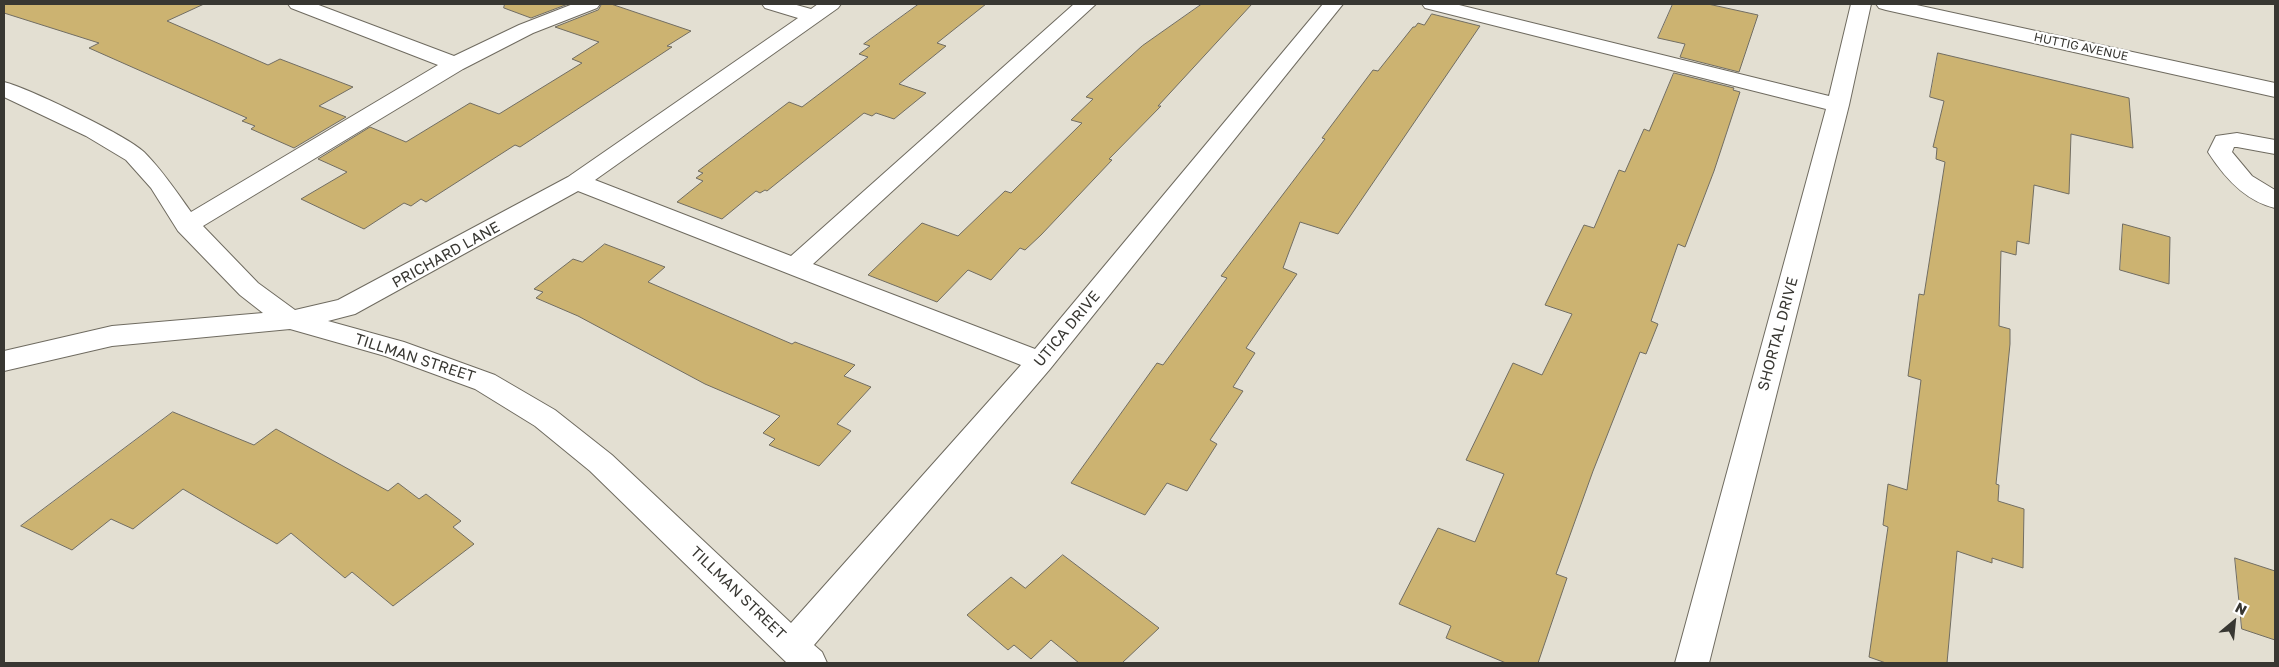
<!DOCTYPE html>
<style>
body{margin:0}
#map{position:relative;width:2279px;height:667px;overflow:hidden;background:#e3dfd2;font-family:"Golos Text",sans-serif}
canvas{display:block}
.frame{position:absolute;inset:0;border:5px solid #383732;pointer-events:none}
.north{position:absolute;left:2209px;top:597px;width:50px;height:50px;-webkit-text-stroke:4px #fff;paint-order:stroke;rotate:28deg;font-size:14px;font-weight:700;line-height:20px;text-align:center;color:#383732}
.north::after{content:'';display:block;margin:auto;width:18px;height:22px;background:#383732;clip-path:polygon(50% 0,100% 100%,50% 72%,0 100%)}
</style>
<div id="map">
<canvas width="2279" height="667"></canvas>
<div class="frame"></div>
<div class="north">N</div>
</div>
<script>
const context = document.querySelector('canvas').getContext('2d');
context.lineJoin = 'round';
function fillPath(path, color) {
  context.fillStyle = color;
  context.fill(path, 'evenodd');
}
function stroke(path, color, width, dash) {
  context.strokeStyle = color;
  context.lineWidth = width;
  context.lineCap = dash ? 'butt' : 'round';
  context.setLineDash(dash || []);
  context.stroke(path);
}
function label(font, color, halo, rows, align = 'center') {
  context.font = font + ' "Golos Text",sans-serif';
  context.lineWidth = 4.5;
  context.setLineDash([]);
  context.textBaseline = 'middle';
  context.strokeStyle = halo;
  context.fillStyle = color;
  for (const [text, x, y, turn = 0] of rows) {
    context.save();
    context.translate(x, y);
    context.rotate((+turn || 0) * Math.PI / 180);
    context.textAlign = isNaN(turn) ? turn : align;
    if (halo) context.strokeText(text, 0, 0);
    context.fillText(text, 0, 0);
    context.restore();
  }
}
const building = new Path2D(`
 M 4,4 L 204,4 L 167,21 L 268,65 L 280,59 L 353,87 L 319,106 L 346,117 L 294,148 L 251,129 L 255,126 L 242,121 L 247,118 L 89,48 L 99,43 L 4,13 Z
 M 505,4 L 568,4 L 531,18 L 504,8 Z
 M 602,4 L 611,4 L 691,31 L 667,46 L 672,47 L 520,147 L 515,145 L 426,202 L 421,199 L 411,206 L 404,203 L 364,229 L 301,199 L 347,172 L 318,159 L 370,127 L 406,142 L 470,103 L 499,114 L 582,63 L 572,59 L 599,42 L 555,27 L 598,10 Z
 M 919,4 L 986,4 L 937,43 L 946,46 L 899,84 L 926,93 L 894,119 L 876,113 L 872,116 L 864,113 L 767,191 L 765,190 L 760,193 L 756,191 L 722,219 L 677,202 L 703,181 L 696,178 L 703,173 L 698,171 L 789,102 L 802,107 L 868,57 L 859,54 L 870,46 L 864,44 Z
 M 1202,4 L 1252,4 L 1158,106 L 1161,106 L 1109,159 L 1112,160 L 1041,235 L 1025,250 L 1020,248 L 991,280 L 968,270 L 937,302 L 868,275 L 922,223 L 958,236 L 1005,191 L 1011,193 L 1082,123 L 1071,120 L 1093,99 L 1086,97 L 1142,46 Z
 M 1673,4 L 1708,4 L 1758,15 L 1739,72 L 1680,57 L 1685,44 L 1658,38 Z
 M 1432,14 L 1480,26 L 1338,234 L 1300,222 L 1283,268 L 1297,274 L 1246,348 L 1255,353 L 1233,387 L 1243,391 L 1210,440 L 1217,444 L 1187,491 L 1167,483 L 1145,515 L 1071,483 L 1157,363 L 1163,365 L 1227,278 L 1221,276 L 1325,139 L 1322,138 L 1373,70 L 1378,71 L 1413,27 L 1415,27 L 1418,23 L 1424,25 Z
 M 1938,53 L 2129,98 L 2133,148 L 2071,134 L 2069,194 L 2034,185 L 2029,244 L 2017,241 L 2016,255 L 2001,251 L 1999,326 L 2010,329 L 2010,344 L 1996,484 L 1999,485 L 1998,501 L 2024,509 L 2023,568 L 1992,558 L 1992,563 L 1957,551 L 1947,663 L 1886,663 L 1869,657 L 1888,527 L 1883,525 L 1888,484 L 1907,490 L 1921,380 L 1908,376 L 1919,294 L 1924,295 L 1945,162 L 1936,159 L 1937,148 L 1933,147 L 1944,101 L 1930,97 Z
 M 1674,73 L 1734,88 L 1733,90 L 1740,92 L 1714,171 L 1685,247 L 1678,244 L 1651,321 L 1658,324 L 1646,354 L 1640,352 L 1593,471 L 1556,574 L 1567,578 L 1538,663 L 1506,663 L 1446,638 L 1451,626 L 1399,604 L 1438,528 L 1475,542 L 1504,474 L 1466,460 L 1513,363 L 1542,375 L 1572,314 L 1545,305 L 1584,225 L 1594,228 L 1619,170 L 1625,172 L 1644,129 L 1649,131 Z
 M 2123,224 L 2170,237 L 2169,284 L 2120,270 Z
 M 605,244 L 665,267 L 648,282 L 792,344 L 795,342 L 855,365 L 844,376 L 871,387 L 837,424 L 851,431 L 819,466 L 769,445 L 775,439 L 763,433 L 780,416 L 705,384 L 578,316 L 536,298 L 543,292 L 534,289 L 573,259 L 582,262 Z
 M 173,412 L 254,445 L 276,429 L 388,491 L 398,483 L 419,499 L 426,494 L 461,521 L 453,527 L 474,544 L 393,606 L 352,572 L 345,578 L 291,533 L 277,544 L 183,489 L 133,529 L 111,519 L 72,550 L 21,526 Z
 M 1063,555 L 1159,628 L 1122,663 L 1079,663 L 1051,640 L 1031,659 L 1014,645 L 1008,650 L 967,615 L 1011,577 L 1025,588 Z
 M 2235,558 L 2275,571 L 2275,640 L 2242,629 Z`);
const minor = new Path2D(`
 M 288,4 L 316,4 L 454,56 L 519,25 L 573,4 L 600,4 L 597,8 L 533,33 L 463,69 L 203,226 L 258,283 L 295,310 L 338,300 L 568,177 L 798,18 L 765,8 L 762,4 L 793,4 L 811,9 L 818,4 L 841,4 L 838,8 L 595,180 L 791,256 L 1074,4 L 1096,4 L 813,264 L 1035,349 L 1323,4 L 1343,4 L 1050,369 L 814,645 L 822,652 L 827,663 L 787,663 L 590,471 L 535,426 L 475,389 L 385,356 L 290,329 L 112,346 L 4,371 L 4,351 L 112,326 L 263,313 L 240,295 L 178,231 L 151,188 L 126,160 L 86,136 L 4,97 L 4,82 C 28,88 126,135 144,152 C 162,170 176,191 191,212 L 438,65 L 291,8 ZM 578,191 L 1021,365 L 791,623 L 612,455 L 555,410 L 495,375 L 404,342 L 328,321 L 355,314 Z
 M 1422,4 L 1455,4 L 1829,96 L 1851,4 L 1871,4 L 1849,105 L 1709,663 L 1675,663 L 1826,109 L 1425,8 Z
 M 1876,4 L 1912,4 L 2275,83 L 2275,97 L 1886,10 L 1879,8 Z
 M 2237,133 L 2275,140 L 2275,154 L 2237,147 L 2234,147 L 2232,152 L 2252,176 L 2275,190 L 2275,208 C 2245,201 2224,177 2208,152 L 2216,136 Z`);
const farStreetnames = [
 ["HUTTIG AVENUE",2081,47,12]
];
const streetNames = [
 ["PRICHARD LANE",446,255,-29],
 ["UTICA DRIVE",1067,329,-50],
 ["SHORTAL DRIVE",1778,334,-75],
 ["TILLMAN STREET",415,358,18],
 ["TILLMAN STREET",738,593,44]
];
fillPath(building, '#ccb371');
stroke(building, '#716d62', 1);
stroke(minor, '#6f6b60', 2);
fillPath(minor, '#fff');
label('12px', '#383732', '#fff', farStreetnames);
label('15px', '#383732', '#fff', streetNames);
</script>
